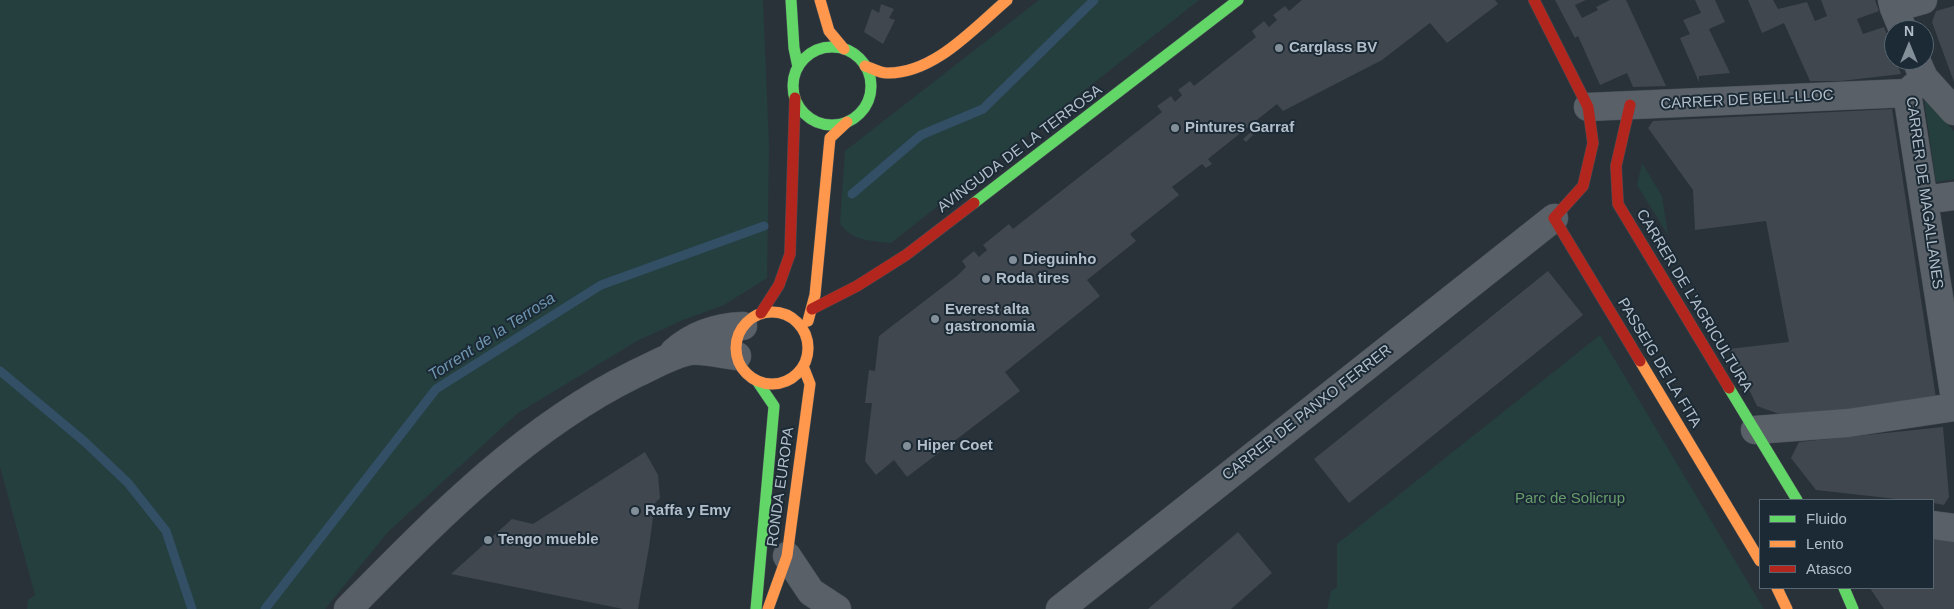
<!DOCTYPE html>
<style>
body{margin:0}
#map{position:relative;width:1954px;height:609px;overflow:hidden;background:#293239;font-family:Helvetica,sans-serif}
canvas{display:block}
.legend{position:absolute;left:1759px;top:499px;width:175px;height:90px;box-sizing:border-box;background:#1b2a35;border:1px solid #576671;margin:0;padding:6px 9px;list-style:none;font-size:15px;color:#b2bfcb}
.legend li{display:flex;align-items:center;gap:10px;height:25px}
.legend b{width:25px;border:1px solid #576671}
.north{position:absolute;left:1884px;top:20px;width:50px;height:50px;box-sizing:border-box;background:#1b2a35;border:1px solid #576671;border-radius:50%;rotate:0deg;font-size:14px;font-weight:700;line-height:20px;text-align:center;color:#b2bfcb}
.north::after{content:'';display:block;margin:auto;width:18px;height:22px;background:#828e98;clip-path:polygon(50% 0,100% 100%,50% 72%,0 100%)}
</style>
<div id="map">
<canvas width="1954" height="609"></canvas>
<ul class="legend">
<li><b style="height:6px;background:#63d668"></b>Fluido</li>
<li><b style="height:6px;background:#ff974d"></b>Lento</li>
<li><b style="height:6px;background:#b3261e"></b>Atasco</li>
</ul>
<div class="north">N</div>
</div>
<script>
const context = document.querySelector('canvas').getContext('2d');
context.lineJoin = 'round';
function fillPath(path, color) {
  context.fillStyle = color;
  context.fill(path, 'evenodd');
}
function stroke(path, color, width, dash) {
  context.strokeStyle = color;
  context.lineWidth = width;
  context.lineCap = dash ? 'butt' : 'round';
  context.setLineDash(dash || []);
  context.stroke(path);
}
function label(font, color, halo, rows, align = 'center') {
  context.font = font + ' Helvetica,sans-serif';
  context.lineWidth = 4;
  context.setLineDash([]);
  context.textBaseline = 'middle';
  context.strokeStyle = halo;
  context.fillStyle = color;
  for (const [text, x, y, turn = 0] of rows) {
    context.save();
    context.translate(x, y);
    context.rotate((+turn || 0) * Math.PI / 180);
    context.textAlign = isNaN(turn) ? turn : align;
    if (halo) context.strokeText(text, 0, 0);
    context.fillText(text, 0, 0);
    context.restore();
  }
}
const green = new Path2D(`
 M 0,0 L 763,0 L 769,146 L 767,278 L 724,305 L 683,320 L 637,341 L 518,413 L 388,532 L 325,609 L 27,609 L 28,600 L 35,595 L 0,467 Z
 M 1039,0 L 1199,0 L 891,243 C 871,241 851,241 840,223 L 845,151 Z
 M 1924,99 L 1954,131 L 1954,179 L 1936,182 Z
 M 1642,163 L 1662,196 L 1668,235 L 1637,185 Z
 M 1600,335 L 1764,609 L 1327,609 L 1331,591 L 1337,587 L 1337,544 Z`);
const stream = new Path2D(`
 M 852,194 L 921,135 L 983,109 L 1094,0
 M 0,371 L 85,442 L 128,483 L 166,531 L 192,609
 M 265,609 L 436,389 L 601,285 L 764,226`);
const building = new Path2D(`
 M 1302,0 L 1495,0 L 1498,4 L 1447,43 L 1430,23 L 1382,60 L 1283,111 L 1277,104 L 1208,159 L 1212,164 L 1206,168 L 1202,164 L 1172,187 L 1179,195 L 1130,234 L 1136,241 L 1087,280 L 1100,296 L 1005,372 L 1020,391 L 907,477 L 894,460 L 876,475 L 865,461 L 872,403 L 865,403 L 869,370 L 875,371 L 879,336 L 957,276 L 966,267 L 962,261 L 974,251 L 979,257 L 987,250 L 983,245 L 1009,224 L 1013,229 L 1162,112 L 1157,106 L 1171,96 L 1175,102 L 1182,95 L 1178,90 L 1190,81 L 1194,86 L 1256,37 L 1252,31 L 1264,21 L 1269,27 L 1277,20 L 1273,15 L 1285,6 L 1289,11 Z
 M 1555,0 L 1586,0 L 1575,5 L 1582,18 L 1598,10 L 1596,7 L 1610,0 L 1626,0 L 1666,86 L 1633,87 L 1627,73 L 1600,85 L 1578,36 L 1575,38 Z
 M 1695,0 L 1715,0 L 1725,22 L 1709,29 L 1730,73 L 1699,76 L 1699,82 L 1680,38 L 1690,34 L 1683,20 L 1701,13 Z
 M 1748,0 L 1773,0 L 1778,9 L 1807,2 L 1815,21 L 1827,16 L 1821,0 L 1875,0 L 1879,11 L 1857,19 L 1863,34 L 1884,27 L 1894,53 L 1894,60 L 1896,60 L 1901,74 L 1841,81 L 1810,81 L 1784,23 L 1762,33 Z
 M 881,4 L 894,9 L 889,18 L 895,20 L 883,44 L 864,32 L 872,9 L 879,13 Z
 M 1954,6 L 1954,82 L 1932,22 L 1936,11 Z
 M 1892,109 L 1936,398 L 1787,417 L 1757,406 L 1729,349 L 1789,342 L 1766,221 L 1695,230 L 1693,190 L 1648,128 L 1653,121 Z
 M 1251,132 L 1253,135 L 1246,142 L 1243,139 Z
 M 1548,271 L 1583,315 L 1349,503 L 1314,459 Z
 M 1943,427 L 1949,497 L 1944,505 L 1933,503 L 1933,500 L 1905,500 L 1816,490 L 1791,458 L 1799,442 Z
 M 645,452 L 658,475 L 660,498 L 655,503 L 649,547 L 638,609 L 623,609 L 451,574 L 512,519 L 533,524 Z
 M 1933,531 L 1954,533 L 1954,609 L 1884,609 L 1870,588 L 1933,588 Z
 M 1238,532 L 1272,573 L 1231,609 L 1148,609 Z`);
const street = new Path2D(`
 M 1892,0 L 1894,8 L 1903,30
 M 1894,8 L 1923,0
 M 1916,60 L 1924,78 L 1907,93 L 1954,393
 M 1924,78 L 1954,111
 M 1588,107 L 1907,93
 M 1924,200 L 1954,196
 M 674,352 C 694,334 716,327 743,326
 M 1755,430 L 1848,423 L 1954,407
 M 1933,525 L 1954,528
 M 787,556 L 811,592 L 837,609
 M 348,609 C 434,522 523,429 635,374 C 653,366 672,354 691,351 C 705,349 723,355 737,356
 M 1060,609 L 1554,218`);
const fast = new Path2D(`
 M 791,0 L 794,48 L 798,67
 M793 86a39 39 0 1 1 78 0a39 39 0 1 1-78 0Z
 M 974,203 L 1238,0
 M 1729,388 L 1797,500
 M 1844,588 L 1853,609
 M 756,609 L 774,406 L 757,381`);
const slow = new Path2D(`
 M 820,0 L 829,31 L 844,49
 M 865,66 C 872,68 879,73 887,73 C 934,74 974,28 1007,0
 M736 348a36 36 0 1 1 72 0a36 36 0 1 1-72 0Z
 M 808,321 L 815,295 L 830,138 L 847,122
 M 1640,361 L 1760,561
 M 1777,588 L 1787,609
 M 768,609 L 787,556 L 810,384 L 803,366`);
const jam = new Path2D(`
 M 1534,0 L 1588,107 L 1593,143 L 1583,186 L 1554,218 L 1640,361
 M 1630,105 L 1616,166 L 1618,204 L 1729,388
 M 812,309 L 857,286 L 906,255 L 974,203
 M 761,313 L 779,285 L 790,254 L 795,98`);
const markers = [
 [1279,48,5,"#828e98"],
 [1175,128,5,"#828e98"],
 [1013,260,5,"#828e98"],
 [986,279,5,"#828e98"],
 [935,319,5,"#828e98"],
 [907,446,5,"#828e98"],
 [635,511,5,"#828e98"],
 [488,540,5,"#828e98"]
];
const poiNames = [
 ["Carglass BV",1289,48],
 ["Pintures Garraf",1185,128],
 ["Dieguinho",1023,260],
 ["Roda tires",996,279],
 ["Everest alta",945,310],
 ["gastronomia",945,327],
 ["Hiper Coet",917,446],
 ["Raffa y Emy",645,511],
 ["Tengo mueble",498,540]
];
const streetNames = [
 ["CARRER DE BELL-LLOC",1747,100,-3],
 ["AVINGUDA DE LA TERROSA",1020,149,-37],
 ["CARRER DE MAGALLANES",1924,193,82],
 ["CARRER DE L'AGRICULTURA",1694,301,59],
 ["PASSEIG DE LA FITA",1659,363,59],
 ["CARRER DE PANXO FERRER",1307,413,-38],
 ["RONDA EUROPA",781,487,-82]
];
const parkNames = [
 ["Parc de Solicrup",1570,499]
];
const waterNames = [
 ["Torrent de la Terrosa",492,337,-33]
];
fillPath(green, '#253f3f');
stroke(stream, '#334f65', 9);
fillPath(building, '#40474e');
stroke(street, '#474e54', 29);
stroke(fast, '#474e54', 12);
stroke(slow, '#474e54', 12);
stroke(jam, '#474e54', 12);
stroke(street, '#596067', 28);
stroke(fast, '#63d668', 11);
stroke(slow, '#ff974d', 11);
stroke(jam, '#b3261e', 11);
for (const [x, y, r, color] of markers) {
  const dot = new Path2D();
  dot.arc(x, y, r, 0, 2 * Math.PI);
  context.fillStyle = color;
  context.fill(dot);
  stroke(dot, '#1b2a35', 2);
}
label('bold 15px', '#b2bfcb', '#1b2a35', poiNames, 'left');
label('15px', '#b2bfcb', '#1b2a35', streetNames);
label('15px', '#679e6b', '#1b2a35', parkNames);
label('italic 16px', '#6f96b1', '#1b2a35', waterNames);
</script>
